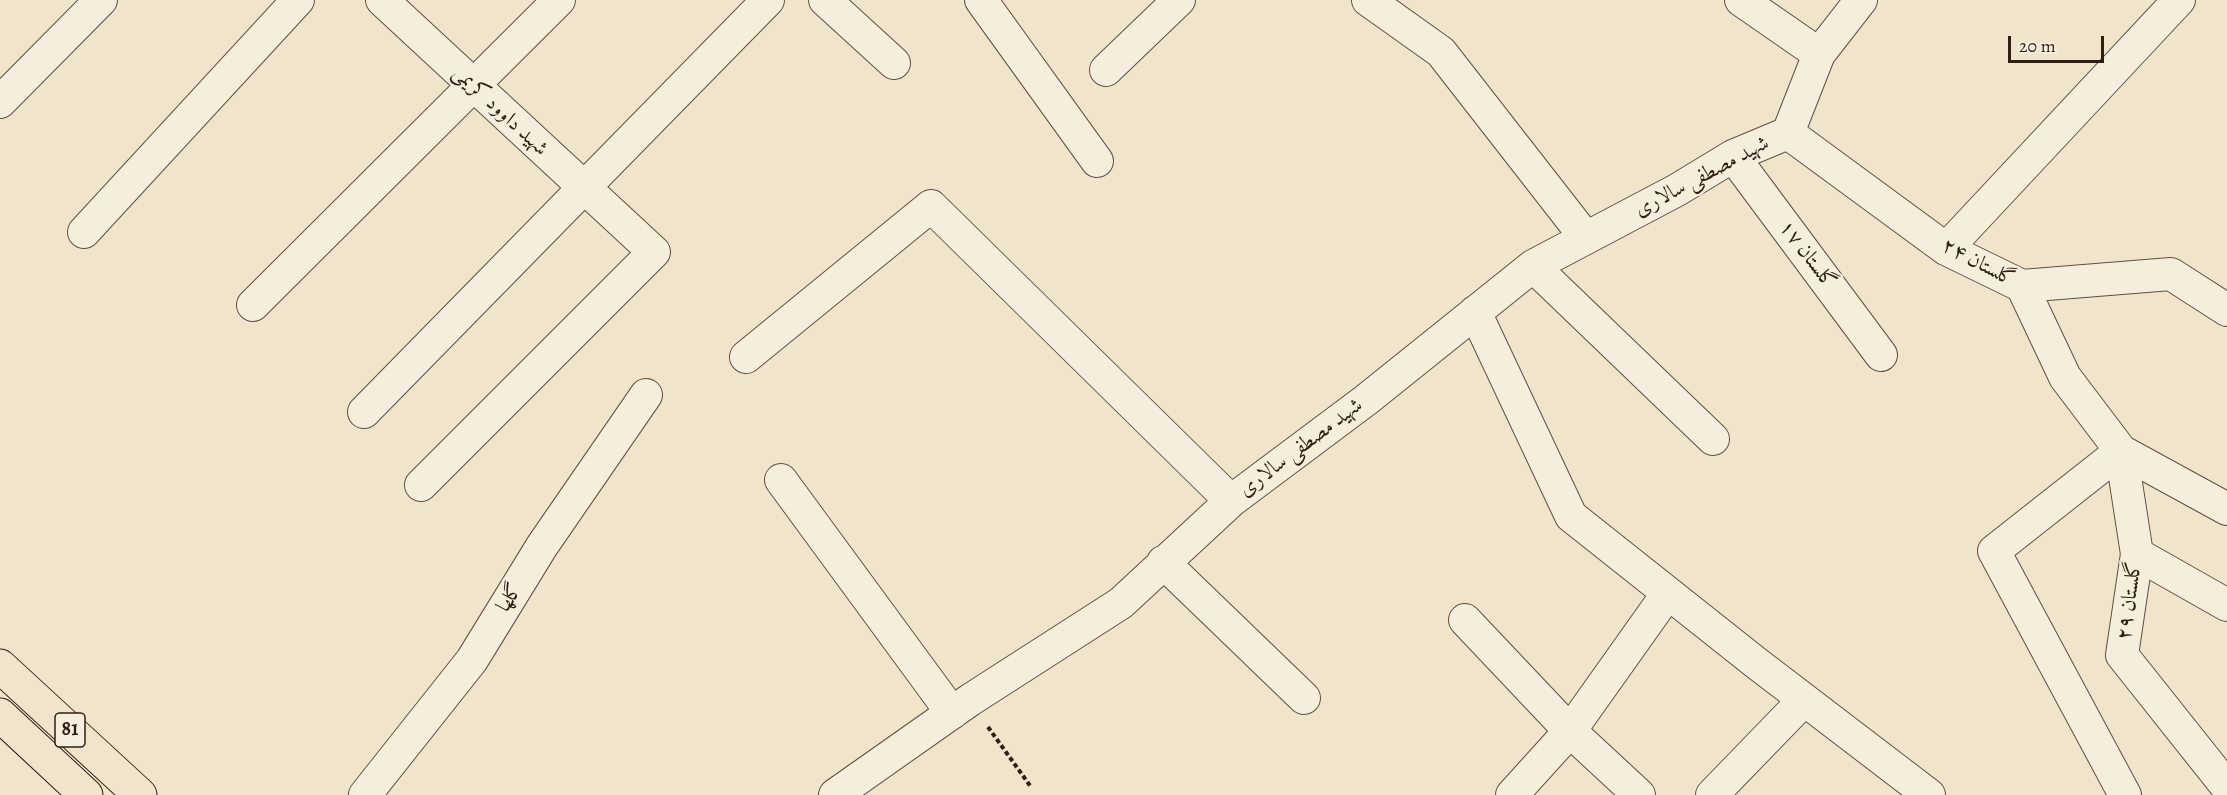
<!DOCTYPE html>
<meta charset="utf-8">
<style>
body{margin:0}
#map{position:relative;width:2227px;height:795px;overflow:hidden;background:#f0e5ca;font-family:Alegreya,serif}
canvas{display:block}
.scale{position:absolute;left:2008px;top:36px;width:96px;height:27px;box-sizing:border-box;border:3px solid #2e1e14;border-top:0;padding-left:8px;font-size:18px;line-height:21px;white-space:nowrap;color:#2e1e14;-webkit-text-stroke:4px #f5eedd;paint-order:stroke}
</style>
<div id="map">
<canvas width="2227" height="795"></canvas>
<div class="scale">20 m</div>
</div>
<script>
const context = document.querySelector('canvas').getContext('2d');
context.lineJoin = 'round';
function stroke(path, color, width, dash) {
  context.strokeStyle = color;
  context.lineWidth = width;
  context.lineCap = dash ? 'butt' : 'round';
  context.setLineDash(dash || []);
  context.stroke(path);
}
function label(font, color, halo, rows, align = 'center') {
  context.font = font + ' Alegreya,Amiri,serif';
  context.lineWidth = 4.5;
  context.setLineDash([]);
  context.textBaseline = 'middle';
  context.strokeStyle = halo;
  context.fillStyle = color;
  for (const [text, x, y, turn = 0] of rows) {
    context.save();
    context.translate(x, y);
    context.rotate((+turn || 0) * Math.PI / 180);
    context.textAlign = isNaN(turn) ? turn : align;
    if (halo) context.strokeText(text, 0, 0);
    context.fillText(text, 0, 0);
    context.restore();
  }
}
const path = new Path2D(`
 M 988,727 L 1031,787`);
const minor = new Path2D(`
 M 382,0 L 654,252 L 421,485
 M 825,0 L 894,63
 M 981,0 L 1097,161
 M 1368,0 L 1441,52 L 1586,238
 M 1741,0 L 1819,54
 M 1106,70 L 1179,0
 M 0,102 L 101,0
 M 1788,133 L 1946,249 L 2022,286 L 2171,274 L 2227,310
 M 1788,133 L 1819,54 L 1861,0
 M 1733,156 L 1881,355
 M 84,232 L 298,0
 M 1946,249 L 2179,0
 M 1533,266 L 1713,439
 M 2022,286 L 2065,377 L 2121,451 L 2227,509
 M 253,305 L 559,0
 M 1475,312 L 1571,516 L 1755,662 L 1929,795
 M 746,357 L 931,206 L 1231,501
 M 364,412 L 768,0
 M 781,480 L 952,713
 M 2137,554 L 2227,605
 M 1163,562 L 1304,698
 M 1465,620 L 1570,731 L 1639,795
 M 365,795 L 472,660 L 542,546 L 646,395
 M 835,795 L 970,700 L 1121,603 L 1231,501 L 1366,400 L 1533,266 L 1677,190 L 1733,156 L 1788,133
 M 1512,795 L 1570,731 L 1668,593
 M 1712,795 L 1804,700
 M 2125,795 L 1994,551 L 2121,451 L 2137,554 L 2122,655 L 2227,787`);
const trunk = new Path2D(`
 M 0,666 L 140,795
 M 0,715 L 86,795`);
const shields = [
 [70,730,30]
];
const shieldNames = [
 ["81",70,730]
];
const streetNames = [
 ["شهید داوود کریمی",500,111,43],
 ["شهید مصطفی سالاری",1702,177,-28],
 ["گلستان ۱۷",1807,255,53],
 ["گلستان ۲۴",1978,263,28],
 ["شهید مصطفی سالاری",1301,448,-37],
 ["گلها",510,598,-58],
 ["گلستان ۲۹",2130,601,-82]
];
stroke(minor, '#5e5042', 34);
stroke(trunk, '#2e1e14', 35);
stroke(path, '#2e1e14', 4, [4.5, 3]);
stroke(minor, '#f5eedd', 32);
stroke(trunk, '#f0e5ca', 33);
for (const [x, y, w] of shields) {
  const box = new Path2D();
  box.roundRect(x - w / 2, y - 17, w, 34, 4.5);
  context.fillStyle = '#f5eedd';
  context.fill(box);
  stroke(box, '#2e1e14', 1.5);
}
label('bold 20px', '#2e1e14', null, shieldNames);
label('21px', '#2e1e14', '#f5eedd', streetNames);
</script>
